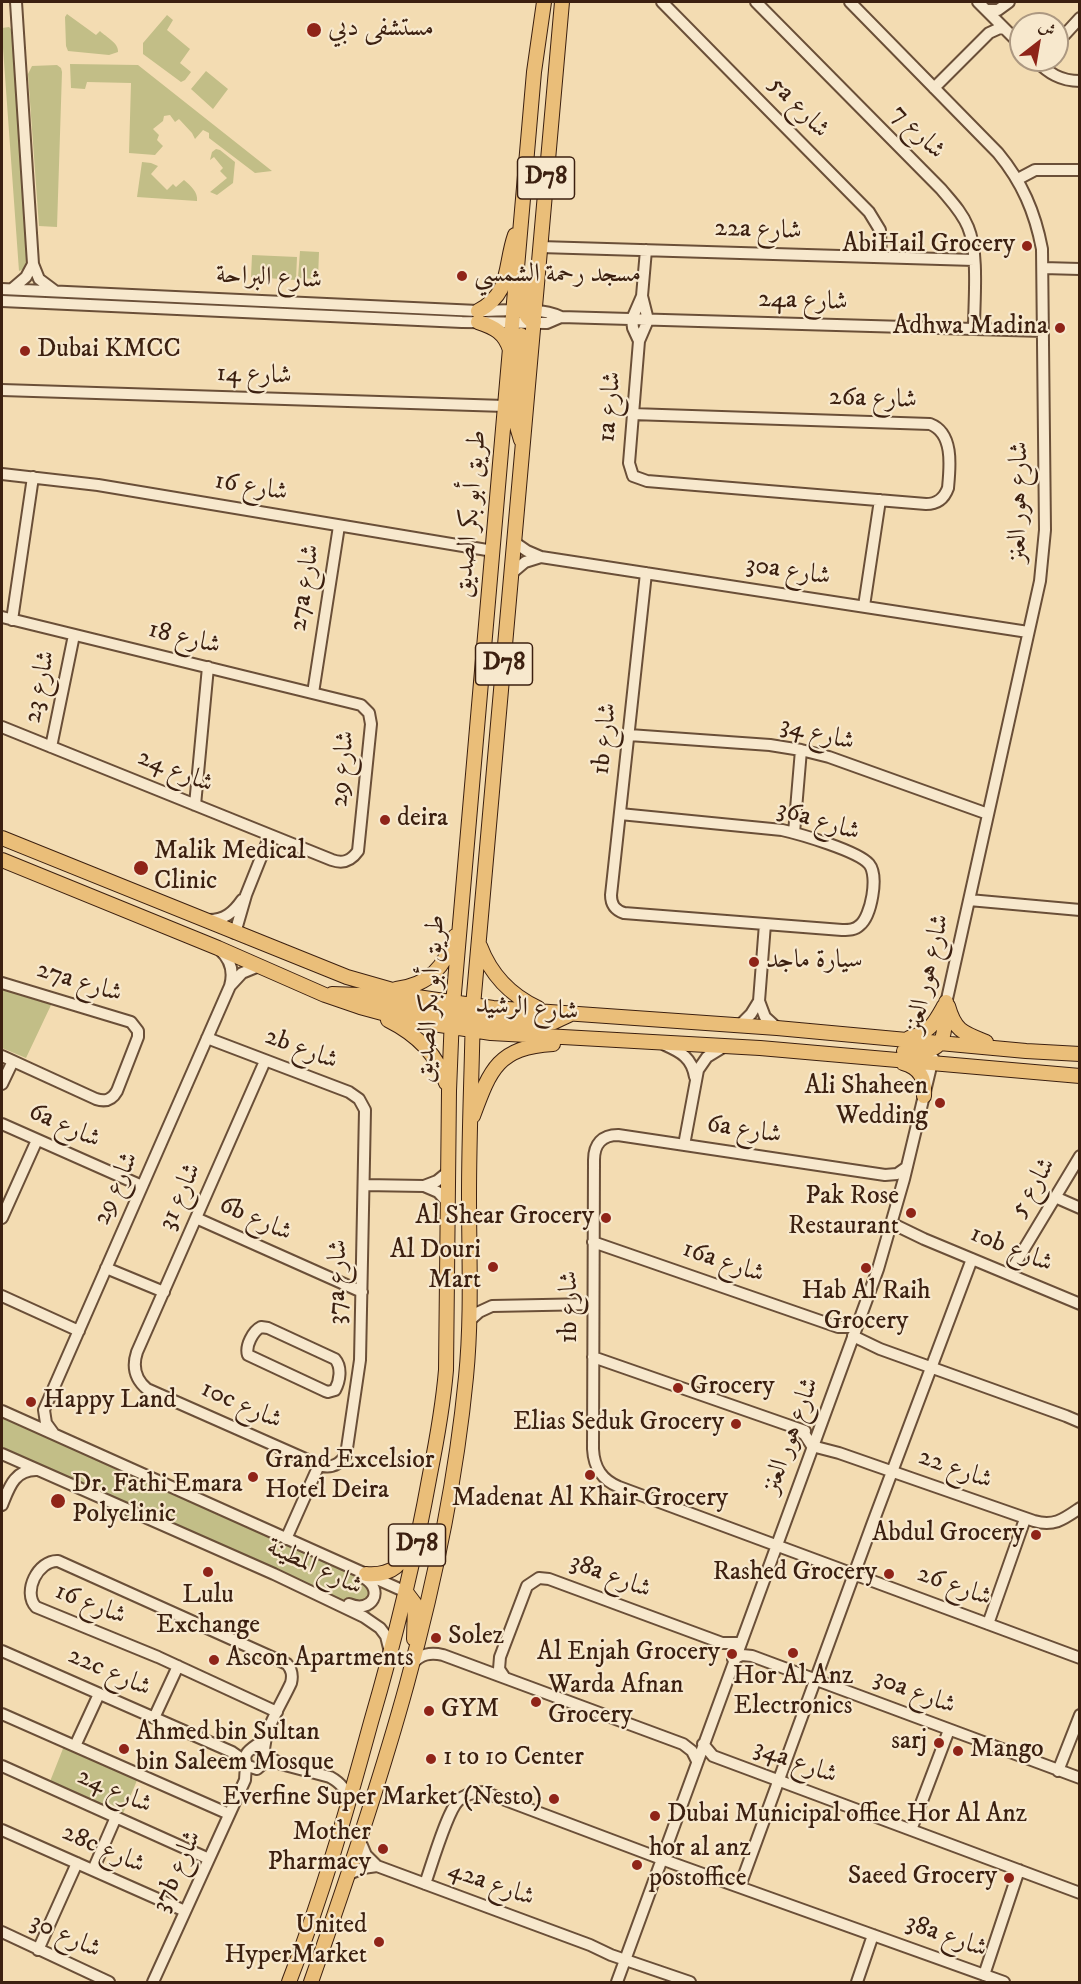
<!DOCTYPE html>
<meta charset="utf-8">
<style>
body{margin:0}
#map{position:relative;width:1081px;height:1984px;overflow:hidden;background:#f3dcb2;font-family:"IM FELL DW Pica",Amiri,serif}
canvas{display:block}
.frame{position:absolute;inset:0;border:3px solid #3c2010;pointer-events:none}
.north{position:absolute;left:1009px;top:12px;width:60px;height:60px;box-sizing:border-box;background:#f7e8cd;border:2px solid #ac9881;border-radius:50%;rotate:31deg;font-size:16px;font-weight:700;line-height:24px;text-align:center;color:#3c2010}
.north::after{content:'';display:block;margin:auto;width:21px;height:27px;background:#8f2418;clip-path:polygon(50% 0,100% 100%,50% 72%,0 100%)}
</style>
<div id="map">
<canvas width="1081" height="1984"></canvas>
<div class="frame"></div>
<div class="north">ش</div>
</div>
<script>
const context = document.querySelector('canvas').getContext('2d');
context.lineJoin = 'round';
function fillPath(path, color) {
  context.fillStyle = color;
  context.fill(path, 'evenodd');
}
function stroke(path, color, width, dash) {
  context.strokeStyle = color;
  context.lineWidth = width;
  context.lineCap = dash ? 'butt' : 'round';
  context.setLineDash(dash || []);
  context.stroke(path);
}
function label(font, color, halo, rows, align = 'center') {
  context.font = font + ' "IM FELL DW Pica",Amiri,serif';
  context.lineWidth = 4.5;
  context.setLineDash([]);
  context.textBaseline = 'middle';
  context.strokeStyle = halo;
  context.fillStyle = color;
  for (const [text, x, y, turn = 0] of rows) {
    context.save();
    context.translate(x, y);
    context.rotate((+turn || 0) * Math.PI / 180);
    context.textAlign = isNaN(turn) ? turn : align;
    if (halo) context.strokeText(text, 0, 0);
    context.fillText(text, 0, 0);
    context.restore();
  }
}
const green = new Path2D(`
 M 67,14 L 96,35 L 100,31 C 106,37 119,43 118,52 L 109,55 L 68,51 L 66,46 L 65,17 Z
 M 167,15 L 173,20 L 167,30 L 190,49 L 180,63 L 191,72 L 185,80 L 181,82 L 143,54 L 143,43 Z
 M 9,27 L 14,32 L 31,255 L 26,268 L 19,271 L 2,34 L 2,28 Z
 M 70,64 L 138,65 L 272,171 L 255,173 L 209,138 L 209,133 L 203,130 L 195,139 L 192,133 L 179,119 L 175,122 L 170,115 L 164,116 L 163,121 L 153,129 L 159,135 L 157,140 L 163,146 L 155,155 L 129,153 L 131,83 L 87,82 L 85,89 L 71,88 Z
 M 57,65 L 61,68 L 62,72 L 57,227 L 39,226 L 28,74 L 32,66 Z
 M 206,71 L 228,89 L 213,109 L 191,89 Z
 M 216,149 L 220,150 L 235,162 L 233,183 L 217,195 L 210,192 L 227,178 L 220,171 L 223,168 L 214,157 L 210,160 L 212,152 Z
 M 142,162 L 151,163 L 158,166 L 151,174 L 167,190 L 173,184 L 176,187 L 184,180 C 191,186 198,192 197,201 L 137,197 Z
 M 300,251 L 319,252 L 318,279 L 298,278 Z
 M 252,255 L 297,257 L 296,280 L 251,277 Z
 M 2,988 L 52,1003 L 26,1058 L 2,1048 Z
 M 2,1413 L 379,1582 L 370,1613 L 2,1448 Z
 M 64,1746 L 138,1778 L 122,1816 L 49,1784 Z`);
const minor = new Path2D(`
 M 16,2 L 33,264 L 39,279 L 55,291
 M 662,2 L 869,212 L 880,230 L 881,257
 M 756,2 L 941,189 C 951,201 962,212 968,227 C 979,253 974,301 974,329
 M 850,2 L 998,153 C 1022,182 1035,212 1042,249 L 1045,530 L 1040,581 L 945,1008
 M 978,2 L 1021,45
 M 987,10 L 998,10 L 1009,2
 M 1057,43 L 1080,18
 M 1035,60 C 1049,73 1060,81 1080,81
 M 934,88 L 989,33 L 1000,28 L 1005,29
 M 1018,179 L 1035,170 L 1080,170
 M 540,247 L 974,260
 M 1043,268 L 1080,269
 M 2,289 L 478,311 C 502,311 540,306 561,317 L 1043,331
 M 12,289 L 26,277 L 33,264
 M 2,301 L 462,322 L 547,323 L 561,317
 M 639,341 L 633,328 L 632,319 L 642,296
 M 2,390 L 505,406
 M 632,414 L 930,424 C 954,433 950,467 948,488 C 944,499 937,504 926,504 L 647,481 L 633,476 L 629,463 L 639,341 L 648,320 L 642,296 L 646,250
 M 2,474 L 98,485 L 493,551
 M 514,542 L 527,551 L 541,557 L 1028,632
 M 512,573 L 525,562 L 541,557
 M 864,606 L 880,500
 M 2,617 L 361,705 L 369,713 L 371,724 L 358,851 C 351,861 343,864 332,860 L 2,727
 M 12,620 L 33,477
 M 313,693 L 339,526
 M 629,735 L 770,745 L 801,750 L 829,757 L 988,814
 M 51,747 L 74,635
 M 195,805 L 208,667
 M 620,814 L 782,830 C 800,834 858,851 869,864 C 879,876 871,916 860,925 C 855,930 849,930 842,930 L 624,913 C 615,910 611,905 611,895 L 646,573
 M 794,833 L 801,750
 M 969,900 L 1080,910
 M 209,920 C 224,920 233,913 242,900
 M 765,924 L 759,1001 L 765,1017 L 777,1028
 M 235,933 L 246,895 L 270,835
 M 2,983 L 131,1022 L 138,1031 L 138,1037 L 117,1091 C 112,1100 105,1102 96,1099 L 2,1056
 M 230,986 L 242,973 L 259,966
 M 740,1025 L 751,1014 L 759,1001
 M 207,1038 L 349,1092 L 359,1099 L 365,1110 L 360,1360 L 346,1455 C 339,1465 331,1469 319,1465 L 147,1389 C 135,1379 132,1367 137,1352 L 265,1061
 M 665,1045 C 681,1052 692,1058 695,1077
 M 2,1084 L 13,1061
 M 2,1124 L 142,1186
 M 684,1145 L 698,1070 L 707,1057 L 725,1046
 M 907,1167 L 897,1174 L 885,1175 L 618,1135 C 602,1135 594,1144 594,1160 L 593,1449 C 594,1468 602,1480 619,1487 L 1080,1658
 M 364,1185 L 424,1186 L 438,1192 L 448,1203
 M 424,1186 L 437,1181 L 448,1172
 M 1055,1197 L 1080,1208
 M 2,1218 L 37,1140
 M 196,1218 L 362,1292
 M 891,1223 L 924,1239 L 1080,1304
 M 593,1242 L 838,1327 L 849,1327 L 858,1323
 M 106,1268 L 164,1292
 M 1009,1274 L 1080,1156
 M 2,1296 L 79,1331
 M 469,1321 L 479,1312 L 492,1306 L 593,1304
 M 261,1327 L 268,1328 L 335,1359 C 342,1367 340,1381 335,1390 L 328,1392 L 325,1391 L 248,1355 C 245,1346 253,1331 261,1327 Z
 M 853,1336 L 880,1349 L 1066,1416 L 1080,1422
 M 593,1357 L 805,1431
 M 2,1411 L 406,1592
 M 798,1430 L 805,1435 L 812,1446 L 839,1453 L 1034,1521 C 1054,1527 1064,1519 1080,1508
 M 54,1434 L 46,1423 L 44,1410 L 230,986 C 234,972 231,960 220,950
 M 2,1454 L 274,1574 L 364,1617 L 380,1628 L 386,1636 L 390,1652
 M 2,1505 C 9,1488 14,1470 36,1470
 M 286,1539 L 319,1465
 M 349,1604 C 372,1614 385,1590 364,1578
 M 988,1624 L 1025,1519
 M 2,1651 L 232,1752 L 245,1761
 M 733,1659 L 742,1655 L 752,1656 L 1080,1778
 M 412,1664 C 421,1654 430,1652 443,1655 L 683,1744 L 692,1751 L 697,1761
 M 505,1678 L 499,1669 L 500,1657 L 527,1586 L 539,1578 L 549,1579 L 722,1643 L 739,1643
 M 2,1714 L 229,1814
 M 154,1718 L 178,1666
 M 703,1744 L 713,1756 L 1080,1893
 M 75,1746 L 99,1694
 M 254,1748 L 262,1751 L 265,1757 L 264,1763 L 257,1769 L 248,1766 C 238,1751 258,1747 266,1737
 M 264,1753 C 264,1729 281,1705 291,1683 C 293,1675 292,1670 287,1664 L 58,1561 C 38,1560 22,1592 36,1607 L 158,1657 L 277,1712
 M 264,1754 L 281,1764 L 330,1777 C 341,1783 347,1790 349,1802
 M 2,1766 L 209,1859
 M 1058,1771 L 1080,1715
 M 2,1830 L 185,1911
 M 911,1830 L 949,1730
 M 360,1841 L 366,1855 L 377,1866 L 590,1945 L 611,1955 L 690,1982
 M 93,1870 L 116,1817
 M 349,1874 L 363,1868 L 377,1866
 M 425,1884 C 431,1867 447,1812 458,1801 C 465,1794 474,1792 484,1792 L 675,1864 L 1004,1982
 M 740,1886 L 872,1525 L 972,1259
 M 2,1932 L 109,1982
 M 38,1950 L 77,1863
 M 984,1975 L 1019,1870
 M 153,1982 L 245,1780 L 246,1764
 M 617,1982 L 878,1269 L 904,1179 L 933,1058
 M 857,1982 L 873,1935`);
const major = new Path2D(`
 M 525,284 C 524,297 520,316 534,322
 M 478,311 C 512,293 504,266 515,235
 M 478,322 C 494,327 505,333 510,350
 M 521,440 L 516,423 L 521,335
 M 2,838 L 347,977 L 417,997 L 493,1008 L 777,1028 L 1026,1051 L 1080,1054
 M 2,860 L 218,948 L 325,995 L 360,1007 L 408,1020 L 491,1033 L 760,1048 L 1080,1076
 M 480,946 C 491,975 510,995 538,1008
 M 396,989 C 429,985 445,967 455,936
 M 332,994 L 359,995 L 402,1007 L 434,1013 L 535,1024 L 554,1022 L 569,1015
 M 948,1006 C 955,1031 963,1033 986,1042
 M 388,1020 C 416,1034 437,1053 446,1083
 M 909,1038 C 930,1032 934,1024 944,1006
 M 904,1051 C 949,1054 943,1039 946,1002
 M 903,1063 C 921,1068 925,1079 924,1096
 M 473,1116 C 490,1070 498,1047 553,1044
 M 366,1574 C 394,1576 402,1564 412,1541
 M 406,1592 L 415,1604 L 414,1639
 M 289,1982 C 322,1897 347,1810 371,1722 C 395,1640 415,1557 430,1474 C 437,1439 443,1405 446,1370 L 449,1091 L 452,1016 L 534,72 L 544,2
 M 311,1982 C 380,1786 446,1585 466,1377 C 472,1317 469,1256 469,1196 C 469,1133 472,1070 473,1006 L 562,2`);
const markers = [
 [314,30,8,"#8f2418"],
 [1027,246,6,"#8f2418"],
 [462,276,6,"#8f2418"],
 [1060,328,6,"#8f2418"],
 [25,351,6,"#8f2418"],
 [385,820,6,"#8f2418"],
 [141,868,8,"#8f2418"],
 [754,962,6,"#8f2418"],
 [940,1103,6,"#8f2418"],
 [911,1213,6,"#8f2418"],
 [606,1218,6,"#8f2418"],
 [493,1267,6,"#8f2418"],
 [866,1268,6,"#8f2418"],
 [678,1388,6,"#8f2418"],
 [31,1402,6,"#8f2418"],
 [736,1424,6,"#8f2418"],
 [590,1475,6,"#8f2418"],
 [253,1477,6,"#8f2418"],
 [58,1501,8,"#8f2418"],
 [1036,1535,6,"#8f2418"],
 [208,1572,6,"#8f2418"],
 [889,1574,6,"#8f2418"],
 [436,1638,6,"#8f2418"],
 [793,1653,6,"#8f2418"],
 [732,1654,6,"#8f2418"],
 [214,1660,6,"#8f2418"],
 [536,1702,6,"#8f2418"],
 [429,1711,6,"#8f2418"],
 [939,1743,6,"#8f2418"],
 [124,1749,6,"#8f2418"],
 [958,1751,6,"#8f2418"],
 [431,1759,6,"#8f2418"],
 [554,1799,6,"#8f2418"],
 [655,1816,6,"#8f2418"],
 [383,1849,6,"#8f2418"],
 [637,1865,6,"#8f2418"],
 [1009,1878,6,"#8f2418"],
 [379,1942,6,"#8f2418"]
];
const shields = [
 [546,178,57],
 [504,664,57],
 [417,1545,57]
];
const shieldNames = [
 ["D78",546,178],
 ["D78",504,664],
 ["D78",417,1545]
];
const poiNames = [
 ["مستشفى دبي",328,30],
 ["AbiHail Grocery",1015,246,"right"],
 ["مسجد رحمة الشمسي",474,276],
 ["Adhwa Madina",1048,328,"right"],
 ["Dubai KMCC",37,351],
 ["deira",397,820],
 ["Malik Medical",154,853],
 ["Clinic",154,883],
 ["سيارة ماجد",766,962],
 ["Ali Shaheen",928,1088,"right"],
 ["Wedding",928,1118,"right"],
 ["Pak Rose",899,1198,"right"],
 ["Restaurant",899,1228,"right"],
 ["Al Shear Grocery",594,1218,"right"],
 ["Al Douri",481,1252,"right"],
 ["Mart",481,1282,"right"],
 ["Hab Al Raih",866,1293,"center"],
 ["Grocery",866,1323,"center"],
 ["Grocery",690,1388],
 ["Happy Land",43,1402],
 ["Elias Seduk Grocery",724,1424,"right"],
 ["Grand Excelsior",265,1462],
 ["Hotel Deira",265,1492],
 ["Dr. Fathi Emara",72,1486],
 ["Polyclinic",72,1516],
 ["Madenat Al Khair Grocery",590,1500,"center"],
 ["Abdul Grocery",1024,1535,"right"],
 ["Rashed Grocery",877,1574,"right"],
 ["Lulu",208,1597,"center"],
 ["Exchange",208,1627,"center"],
 ["Solez",448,1638],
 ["Al Enjah Grocery",720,1654,"right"],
 ["Ascon Apartments",226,1660],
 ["Hor Al Anz",793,1678,"center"],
 ["Electronics",793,1708,"center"],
 ["Warda Afnan",548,1687],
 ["Grocery",548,1717],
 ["GYM",441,1711],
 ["Ahmed bin Sultan",136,1734],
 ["bin Saleem Mosque",136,1764],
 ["sarj",927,1743,"right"],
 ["Mango",970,1751],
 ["1 to 10 Center",443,1759],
 ["Everfine Super Market (Nesto)",542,1799,"right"],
 ["Dubai Municipal office Hor Al Anz",667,1816],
 ["Mother",371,1834,"right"],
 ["Pharmacy",371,1864,"right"],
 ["hor al anz",649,1850],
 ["postoffice",649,1880],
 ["Saeed Grocery",997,1878,"right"],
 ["United",367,1927,"right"],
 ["HyperMarket",367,1957,"right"]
];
const streetNames = [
 ["5a شارع",798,108,46],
 ["شارع 7",917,133,45],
 ["22a شارع",758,231,2],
 ["شارع البراحة",269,279,3],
 ["24a شارع",803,302,2],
 ["شارع 14",254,376,2],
 ["26a شارع",873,400,2],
 ["1a شارع",611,407,-85],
 ["شارع 16",251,488,10],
 ["شارع هور العنز",1020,502,-89],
 ["طريق أبو بكر الصديق",472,514,-85],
 ["30a شارع",788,572,9],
 ["27a شارع",306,588,-81],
 ["شارع 18",184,639,14],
 ["شارع 23",41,687,-78],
 ["شارع 34",817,735,14],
 ["1b شارع",606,739,-84],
 ["شارع 29",344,769,-85],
 ["شارع 24",175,772,22],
 ["36a شارع",818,822,17],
 ["شارع هور العنز",929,974,-77],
 ["27a شارع",79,983,17],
 ["طريق أبو بكر الصديق",432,999,-86],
 ["شارع الرشيد",527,1010,4],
 ["2b شارع",301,1050,21],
 ["6a شارع",64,1127,24],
 ["6a شارع",744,1131,9],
 ["شارع 5",1034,1188,-59],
 ["شارع 29",117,1189,-66],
 ["شارع 31",181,1197,-66],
 ["6b شارع",255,1220,24],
 ["10b شارع",1011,1250,22],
 ["16a شارع",723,1263,19],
 ["37a شارع",339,1282,-89],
 ["1b شارع",571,1307,-90],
 ["10c شارع",241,1406,24],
 ["شارع هور العنز",792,1436,-70],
 ["شارع 22",955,1470,20],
 ["شارع المطينة",314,1568,25],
 ["38a شارع",610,1577,21],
 ["شارع 26",954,1587,20],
 ["شارع 16",90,1605,22],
 ["22c شارع",109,1673,24],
 ["30a شارع",914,1693,21],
 ["34a شارع",795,1763,20],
 ["شارع 24",114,1792,24],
 ["28c شارع",103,1850,24],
 ["37b شارع",178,1872,-66],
 ["42a شارع",491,1885,20],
 ["شارع 30",65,1937,25],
 ["38a شارع",946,1937,20]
];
fillPath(green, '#c2be87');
stroke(minor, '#6a4f38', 14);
stroke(major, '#3c2010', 16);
stroke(minor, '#f7e8cd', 10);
stroke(major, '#eabe79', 14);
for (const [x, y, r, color] of markers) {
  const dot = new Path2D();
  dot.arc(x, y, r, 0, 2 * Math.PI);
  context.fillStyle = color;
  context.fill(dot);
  stroke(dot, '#f7e8cd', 2);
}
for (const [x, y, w] of shields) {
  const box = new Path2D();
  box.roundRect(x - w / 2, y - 21, w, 42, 4.5);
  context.fillStyle = '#f7e8cd';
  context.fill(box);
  stroke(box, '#3c2010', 1.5);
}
label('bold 24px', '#3c2010', null, shieldNames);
label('26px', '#3c2010', '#f7e8cd', poiNames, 'left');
label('26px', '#3c2010', '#f7e8cd', streetNames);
</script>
